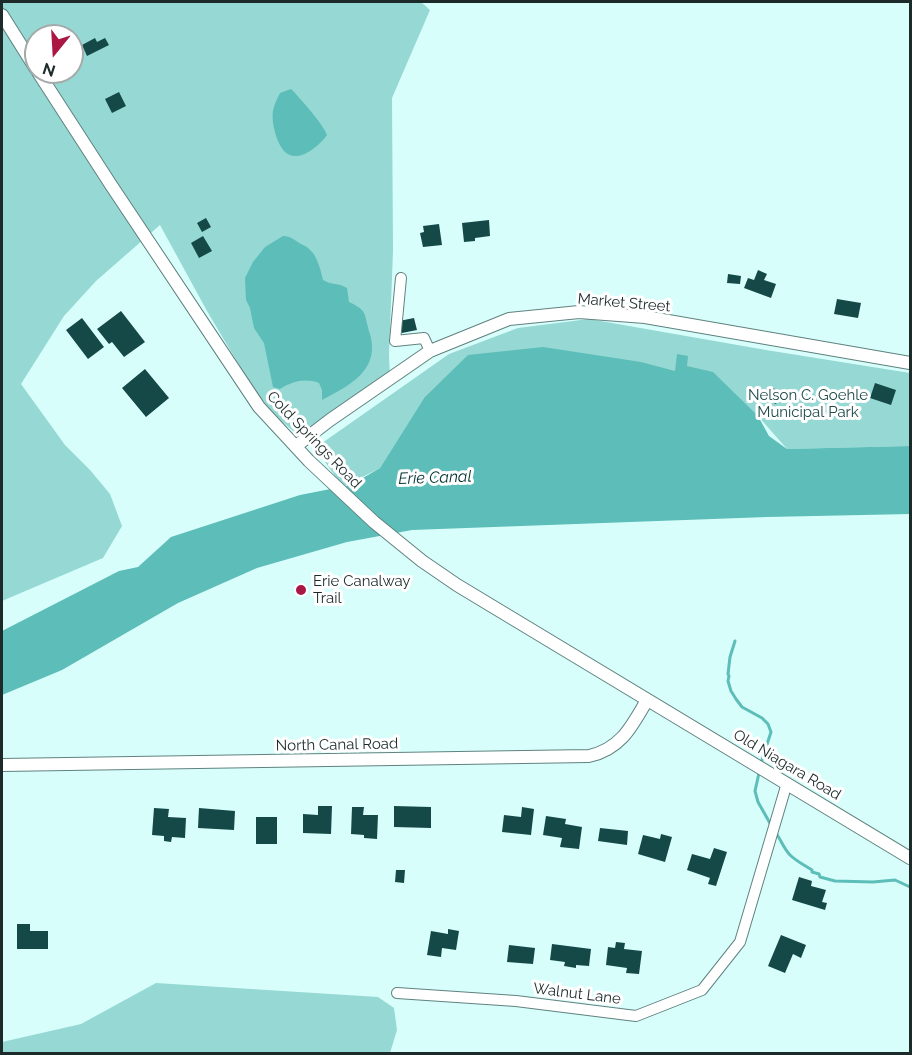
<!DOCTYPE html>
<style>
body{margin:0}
#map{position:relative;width:912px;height:1055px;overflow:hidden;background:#d8fefb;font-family:Raleway,sans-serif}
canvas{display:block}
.frame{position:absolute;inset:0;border:3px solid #1c2b2a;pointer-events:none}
.north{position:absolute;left:24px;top:24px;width:60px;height:60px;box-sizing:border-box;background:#fff;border:2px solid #a4aaaa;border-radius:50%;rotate:198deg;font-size:16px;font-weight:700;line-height:24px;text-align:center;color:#1c2b2a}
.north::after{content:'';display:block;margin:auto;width:21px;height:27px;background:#ab1745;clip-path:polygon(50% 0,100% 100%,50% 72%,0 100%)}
</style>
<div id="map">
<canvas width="912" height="1055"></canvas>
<div class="frame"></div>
<div class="north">N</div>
</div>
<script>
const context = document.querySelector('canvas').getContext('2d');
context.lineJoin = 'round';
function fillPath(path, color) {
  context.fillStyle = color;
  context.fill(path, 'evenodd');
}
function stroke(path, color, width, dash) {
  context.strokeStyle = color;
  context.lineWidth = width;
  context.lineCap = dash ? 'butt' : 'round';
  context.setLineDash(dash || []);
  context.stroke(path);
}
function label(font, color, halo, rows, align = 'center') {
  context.font = font + ' Raleway,sans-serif';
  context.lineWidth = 6;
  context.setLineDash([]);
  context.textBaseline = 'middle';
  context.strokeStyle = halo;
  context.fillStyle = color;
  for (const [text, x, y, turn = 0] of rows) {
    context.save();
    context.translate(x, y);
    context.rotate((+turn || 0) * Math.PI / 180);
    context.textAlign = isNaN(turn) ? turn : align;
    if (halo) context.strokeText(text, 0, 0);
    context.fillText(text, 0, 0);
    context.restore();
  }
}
const green = new Path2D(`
 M 2,2 L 421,2 L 430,10 L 392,98 L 393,251 L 389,355 L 390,378 L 299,436 L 272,413 L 249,382 L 207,311 L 160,225 L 96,281 L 64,316 L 21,384 L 65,445 L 90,470 L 110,494 L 122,526 L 103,558 L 2,601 ZM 36,36 L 72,36 L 72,72 L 36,72 Z
 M 589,319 L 766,350 L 910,373 L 910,446 L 787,449 L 758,416 L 424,398 L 380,468 L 343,487 L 315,448 L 449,354 L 518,328 Z
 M 156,983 L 378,997 L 394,1008 L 397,1030 L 390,1053 L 2,1053 L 2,1042 L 81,1024 Z`);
const water = new Path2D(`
 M 291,89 C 299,97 324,125 327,135 C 320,145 301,162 288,154 C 277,148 271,122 273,111 C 274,105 277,99 280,93 Z
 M 283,236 C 291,236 294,240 301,244 C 305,246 306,246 309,249 C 317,255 321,271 323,280 C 331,285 339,283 347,288 L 349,302 C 353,304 362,308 364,313 C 365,314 368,328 369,331 C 382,369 351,385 322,400 L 322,390 L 319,383 C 305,378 293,381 280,389 L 273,387 L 264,343 L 254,328 L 250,308 L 246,300 L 245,278 L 253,262 L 265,247 Z
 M 543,347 L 641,362 L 675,371 L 677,354 L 688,356 L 687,366 L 713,372 L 758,416 L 769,436 L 787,449 L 910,446 L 910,514 L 767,517 L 412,530 L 347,542 L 257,568 L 178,603 L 62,670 L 2,695 L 2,631 L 119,571 L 138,567 L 171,537 L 300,495 L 351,485 L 380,468 L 424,398 L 468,355 Z`);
const stream = new Path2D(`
 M 735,641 L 730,657 L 728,674 L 729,676 L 728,681 L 731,691 L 736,699 L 742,707 L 762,718 L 768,724 L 771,732 L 761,763
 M 759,773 L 755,791 L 758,802 L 771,825
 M 776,833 C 781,840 784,849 790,855 C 796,861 804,865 812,870 L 812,872 L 819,874 L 820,877 L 835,881 L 873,882 L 895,880 L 910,887`);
const building = new Path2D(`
 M 95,38 L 97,42 L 105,38 L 109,45 L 87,56 L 82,45 Z
 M 119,92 L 126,106 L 112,113 L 105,99 Z
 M 206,218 L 211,227 L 202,232 L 197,223 Z
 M 489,220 L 490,236 L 475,238 L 475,241 L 464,242 L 462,223 Z
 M 439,224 L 442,245 L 423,247 L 420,233 L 424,232 L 423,226 Z
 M 203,236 L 212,251 L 199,258 L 191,243 Z
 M 758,270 L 767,274 L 764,280 L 776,284 L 771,298 L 744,288 L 748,278 L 754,280 Z
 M 728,274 L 741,276 L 740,284 L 727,283 Z
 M 837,299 L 861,303 L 858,318 L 834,314 Z
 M 121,311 L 145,342 L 124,357 L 112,342 L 109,344 L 97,329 Z
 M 82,318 L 104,347 L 88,359 L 66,330 Z
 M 414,318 L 417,330 L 402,333 L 399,321 Z
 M 145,369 L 169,398 L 146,417 L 122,388 Z
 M 875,383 L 896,390 L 891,405 L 870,398 Z
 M 768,386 L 782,392 L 776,404 L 763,398 Z
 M 318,806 L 332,806 L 331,834 L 303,833 L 303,814 L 318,815 Z
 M 394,806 L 431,807 L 431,828 L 394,827 Z
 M 352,807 L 364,807 L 363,815 L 378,815 L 377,839 L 364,838 L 364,835 L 351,834 Z
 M 522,807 L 534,809 L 531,835 L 502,832 L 504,815 L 521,817 Z
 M 154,808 L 169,809 L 168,817 L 186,818 L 185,838 L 172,837 L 171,842 L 164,841 L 164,836 L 152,835 Z
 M 199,808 L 235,811 L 234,830 L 198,828 Z
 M 546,816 L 566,819 L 565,824 L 582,827 L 579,849 L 560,847 L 562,838 L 543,835 Z
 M 256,817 L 277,817 L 277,844 L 256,844 Z
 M 600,828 L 628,831 L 627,845 L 598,841 Z
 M 661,834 L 672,837 L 665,862 L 638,854 L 643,835 L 660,839 Z
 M 714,848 L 727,852 L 716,886 L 708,884 L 710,878 L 687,870 L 692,854 L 710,859 Z
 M 396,870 L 405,870 L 404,883 L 395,882 Z
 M 799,877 L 812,881 L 811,886 L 826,890 L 822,902 L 827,903 L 825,910 L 792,900 Z
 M 17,924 L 30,924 L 30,931 L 48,931 L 48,949 L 17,949 Z
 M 448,929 L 459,931 L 456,950 L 442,948 L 441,957 L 427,955 L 431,931 L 448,934 Z
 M 781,935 L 806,945 L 801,958 L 793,954 L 785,973 L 768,966 Z
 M 616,942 L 625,943 L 624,949 L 642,951 L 639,974 L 626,973 L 627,968 L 606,965 L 608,947 L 615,948 Z
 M 552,944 L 591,949 L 589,966 L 576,965 L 576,968 L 564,966 L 565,962 L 550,960 Z
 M 509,945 L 535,948 L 533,964 L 507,962 Z`);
const minor = new Path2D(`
 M 401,278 L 395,341 L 424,338 L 430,351
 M 397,993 L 516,1001 L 636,1016 L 702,990 L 740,942 L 787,783`);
const tertiary = new Path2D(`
 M 2,15 L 36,69
 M 38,72 L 111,185 L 259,407 L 309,461 L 374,522 L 422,561 L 457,585 L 910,858
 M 296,446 L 330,420 L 430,351 L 509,319 L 579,312 L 645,317 L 910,363
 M 2,765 L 589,756 C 621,749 632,726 647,700`);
const markers = [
 [301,590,6,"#ab1745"]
];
const streetNames = [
 ["Market Street",624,303,5],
 ["Cold Springs Road",314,440,46],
 ["North Canal Road",337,745,-1],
 ["Old Niagara Road",787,765,31],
 ["Walnut Lane",577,994,7]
];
const parkNames = [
 ["Nelson C. Goehle",808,395],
 ["Municipal Park",808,412]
];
const poiNames = [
 ["Erie Canalway",313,581],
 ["Trail",313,598]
];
const waterNames = [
 ["Erie Canal",435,478,-2]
];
fillPath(green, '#96d8d4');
fillPath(water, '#5dbdb8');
stroke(stream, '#5dbdb8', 3);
fillPath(building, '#144947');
stroke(minor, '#5f827f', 12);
stroke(tertiary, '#5f827f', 14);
stroke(minor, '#fff', 10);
stroke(tertiary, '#fff', 12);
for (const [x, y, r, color] of markers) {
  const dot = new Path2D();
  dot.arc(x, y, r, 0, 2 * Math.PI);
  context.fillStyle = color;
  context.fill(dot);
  stroke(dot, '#fff', 2);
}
label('15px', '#1c2b2a', '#fff', streetNames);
label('15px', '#204c4a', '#fff', parkNames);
label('15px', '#1c2b2a', '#fff', poiNames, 'left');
label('italic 16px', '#023230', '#fff', waterNames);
</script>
